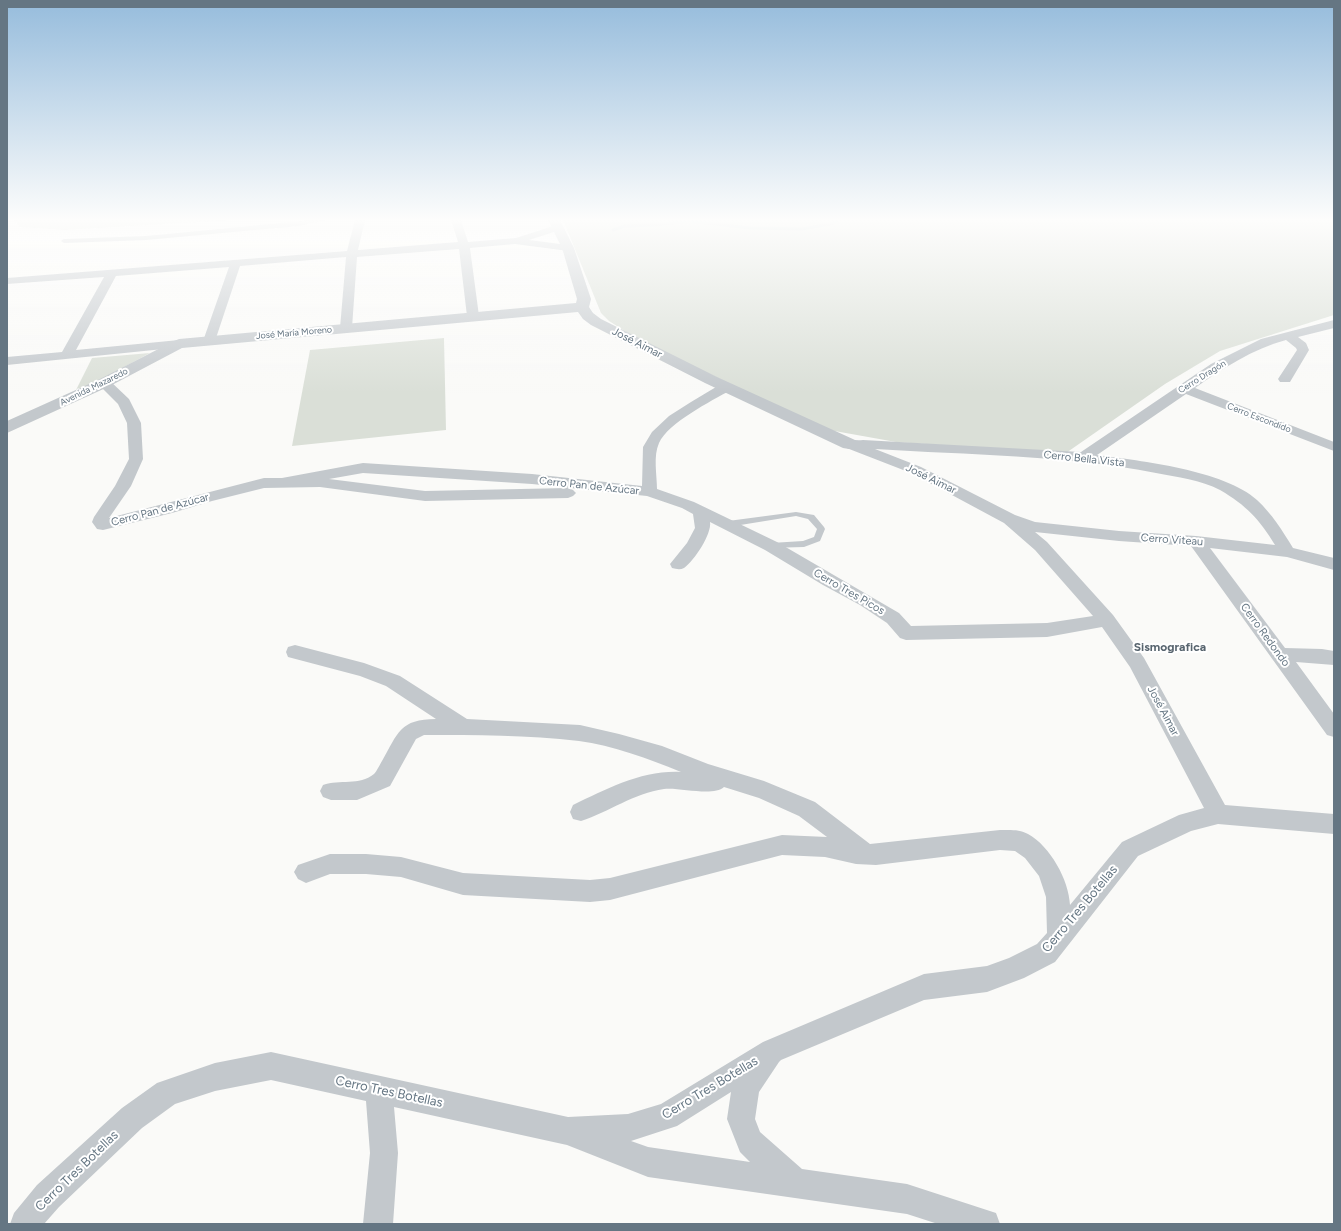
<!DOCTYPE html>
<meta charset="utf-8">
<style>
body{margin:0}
#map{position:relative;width:1341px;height:1231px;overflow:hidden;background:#fafaf8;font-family:Figtree,sans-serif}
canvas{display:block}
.frame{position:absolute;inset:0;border:8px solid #657683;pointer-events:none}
</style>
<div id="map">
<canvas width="1341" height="1231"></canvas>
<div class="frame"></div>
</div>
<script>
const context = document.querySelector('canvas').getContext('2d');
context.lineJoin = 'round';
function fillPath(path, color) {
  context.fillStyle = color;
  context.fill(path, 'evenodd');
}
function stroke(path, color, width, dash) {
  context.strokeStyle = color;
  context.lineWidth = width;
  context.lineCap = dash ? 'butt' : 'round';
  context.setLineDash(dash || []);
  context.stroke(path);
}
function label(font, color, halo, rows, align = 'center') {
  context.font = font + ' Figtree,sans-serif';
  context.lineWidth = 4;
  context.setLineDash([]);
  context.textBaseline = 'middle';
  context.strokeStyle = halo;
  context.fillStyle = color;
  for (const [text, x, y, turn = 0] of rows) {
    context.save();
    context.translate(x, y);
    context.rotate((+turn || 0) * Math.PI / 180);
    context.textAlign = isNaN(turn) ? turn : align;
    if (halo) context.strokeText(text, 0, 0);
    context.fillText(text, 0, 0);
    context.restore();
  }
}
const green = new Path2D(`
 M 14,220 L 229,220 L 65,230 L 20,227 Z
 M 563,220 L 1334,220 L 1334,315 L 1220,351 L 1165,384 L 1066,453 L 896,442 L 829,430 L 690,365 L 631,335 L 609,321 L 601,313 Z
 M 444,338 L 446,430 L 292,446 L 310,350 Z
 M 150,353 L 74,394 L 92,358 Z`);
const stream = new Path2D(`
 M 613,230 L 625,226 L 655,225 L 689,221 L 750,228 L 802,229 L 830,224 L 839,220`);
const service = new Path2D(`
 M 312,220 L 326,220 L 299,226 L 146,240 L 64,243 L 61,241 L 64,239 L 146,236 Z
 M 796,512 L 814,515 L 824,527 L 825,529 L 820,541 L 804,547 L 768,548 L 767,546 L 771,543 L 803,541 L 814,537 L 817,529 L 808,519 L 796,516 L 728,527 L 724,524 L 728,521 Z`);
const minor = new Path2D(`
 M 355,220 L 365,220 L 358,250 L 458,242 L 451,220 L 461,220 L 468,242 L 516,238 L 556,225 L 561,228 L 560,230 L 529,240 L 568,245 L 573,248 L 568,251 L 515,244 L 470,248 L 479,316 L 477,319 L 469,319 L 467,316 L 459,249 L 357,257 L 352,328 L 350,331 L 342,331 L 340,328 L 346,257 L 240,266 L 215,341 L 213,344 L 205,344 L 203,341 L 229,267 L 116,276 L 76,350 L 179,340 L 183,341 L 185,344 L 183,347 L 7,365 L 7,357 L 62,352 L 104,277 L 7,284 L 7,278 L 347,251 Z
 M 1334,320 L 1334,328 L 1298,337 L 1306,343 L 1309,350 L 1290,382 L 1280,382 L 1278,379 L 1297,350 L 1296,348 L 1286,340 C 1253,349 1223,368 1195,388 L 1334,442 L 1334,451 L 1186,394 L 1097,455 C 1141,461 1224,470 1257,500 C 1272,514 1282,530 1293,548 L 1334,558 L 1334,570 L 1287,557 L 1210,548 L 1285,648 L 1322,649 L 1334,651 L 1334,665 L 1296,662 L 1334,714 L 1334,737 L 1327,735 L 1191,546 L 1119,541 L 1035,532 L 1047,542 L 1113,615 L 1144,658 L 1225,805 L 1334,814 L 1334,834 L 1218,824 L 1191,831 L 1138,856 L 1055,962 L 1024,978 L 987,992 L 924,1000 L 781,1060 L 779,1062 L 759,1092 L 755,1119 L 760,1132 L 802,1169 L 907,1184 L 996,1213 L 1000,1224 L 938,1224 L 907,1214 L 648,1177 L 567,1145 L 394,1107 L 398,1153 L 393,1224 L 363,1224 L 370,1153 L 366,1101 L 271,1080 L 215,1091 L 175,1104 L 142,1128 L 59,1207 L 44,1224 L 10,1224 L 14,1213 L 37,1185 L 122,1108 L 157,1083 L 215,1063 L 271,1052 L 568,1117 L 628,1114 L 661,1104 L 763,1042 L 924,974 L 987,966 L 1009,958 L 1037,944 L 1047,933 L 1046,897 L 1039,876 L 1025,858 L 1015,851 L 1000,850 L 876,865 L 856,864 L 825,857 L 782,855 L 610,900 L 590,902 L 463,895 L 401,877 L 366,874 L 330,874 L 306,883 L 298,879 L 294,872 L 298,865 L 330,854 L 366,854 L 401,857 L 463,873 L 590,880 L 610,878 L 782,835 L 827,837 L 799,816 L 759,798 L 724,787 C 713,797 679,787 664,789 C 634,793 609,812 581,821 L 573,819 L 570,812 L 573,805 C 607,789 642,770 681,772 C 649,759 612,745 579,741 C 528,735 475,735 424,735 L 416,739 L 390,786 L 357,800 L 331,800 L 323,797 L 320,791 L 323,785 C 340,779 359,786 374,774 C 377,771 380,764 382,761 C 398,733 400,719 436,719 L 386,686 L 360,676 L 288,657 L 286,652 L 288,647 L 295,645 L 364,663 L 400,676 L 467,719 L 580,725 L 619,734 L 662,746 L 708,764 L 764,781 L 815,802 L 870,844 L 1000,830 C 1009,830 1020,829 1028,834 C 1050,846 1069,880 1070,905 L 1122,842 L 1179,815 L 1204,808 L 1130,667 L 1102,627 L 1047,637 L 906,640 L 900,638 L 887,623 L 860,605 L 823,585 L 765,550 L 710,522 C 712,534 694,561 684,568 C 680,570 676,569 672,568 L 670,564 L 687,543 L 695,528 L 693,514 L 682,508 L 647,496 L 532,484 L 363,473 L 329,479 L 425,491 L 568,488 L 573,490 L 576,493 L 573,496 L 568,498 L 425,501 L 320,487 L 264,488 L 212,501 L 172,513 L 103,530 L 97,529 L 92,522 L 94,517 L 115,486 L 129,459 L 127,423 L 118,404 L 97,383 L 99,380 L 109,380 L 129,399 L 141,423 L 143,459 L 131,486 L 109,518 L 264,478 L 282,478 L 363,463 L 532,474 L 642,486 L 643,447 L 652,432 L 669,416 L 691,402 L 721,384 L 731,384 L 733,387 L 731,390 C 711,401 668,423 659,443 C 653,456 657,475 657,489 L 694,502 L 777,542 L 899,613 L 911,626 L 1047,623 L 1093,616 L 1035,550 L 1004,523 L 911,473 L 844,447 L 842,444 L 844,441 C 851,439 856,441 863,440 L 1081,452 L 1211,364 L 1261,339 ZM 875,449 C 969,455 1064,455 1156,473 C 1177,477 1201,480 1220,490 C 1246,505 1260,520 1275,545 L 1196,536 L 1119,531 L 1035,522 L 1015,515 L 921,467 ZM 731,1092 L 727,1119 L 740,1152 L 750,1162 L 648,1147 L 631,1141 L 677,1126 Z`);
const tertiary = new Path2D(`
 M 548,220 L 560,220 L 574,248 L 591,299 L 589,307 L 593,313 L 601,319 L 717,377 L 855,440 L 858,444 L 855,448 L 849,449 L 843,448 L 705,383 L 591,325 L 583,319 L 578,312 L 182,348 L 110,386 L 7,433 L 7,421 L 98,380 L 174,341 L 179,339 L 576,303 L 577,299 L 562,248 Z`);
const farStreetnames = [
 ["José María Moreno",294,333,-5],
 ["Cerro Dragón",1202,377,-32],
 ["Avenida Mazaredo",94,387,-26],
 ["Cerro Escondido",1259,418,21]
];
const streetNames = [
 ["José Aimar",637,343,27],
 ["Cerro Bella Vista",1084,459,6],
 ["José Aimar",931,479,26],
 ["Cerro Pan de Azúcar",589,486,6],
 ["Cerro Pan de Azúcar",160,510,-15],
 ["Cerro Viteau",1172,540,4],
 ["Cerro Tres Picos",849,592,30],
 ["Cerro Redondo",1265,635,54],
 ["José Aimar",1163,711,62]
];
const neighbourhoodNames = [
 ["Sismografica",1170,647]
];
const nearStreetnames = [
 ["Cerro Tres Botellas",1080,909,-50],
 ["Cerro Tres Botellas",710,1088,-31],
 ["Cerro Tres Botellas",389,1092,12],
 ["Cerro Tres Botellas",77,1171,-44]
];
fillPath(green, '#dadfd7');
stroke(stream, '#bbc7cb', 3);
fillPath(service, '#c3c8cc');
fillPath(minor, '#c3c8cc');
fillPath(tertiary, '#c3c8cc');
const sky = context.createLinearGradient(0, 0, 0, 393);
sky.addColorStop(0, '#96bcdc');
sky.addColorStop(0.56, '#fdfdfc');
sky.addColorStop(1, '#fdfdfc00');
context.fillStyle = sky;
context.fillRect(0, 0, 1341, 393);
label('9px', '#657683', '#fff', farStreetnames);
label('11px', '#657683', '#fff', streetNames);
label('bold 12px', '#57646e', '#fff', neighbourhoodNames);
label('13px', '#657683', '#fff', nearStreetnames);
</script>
